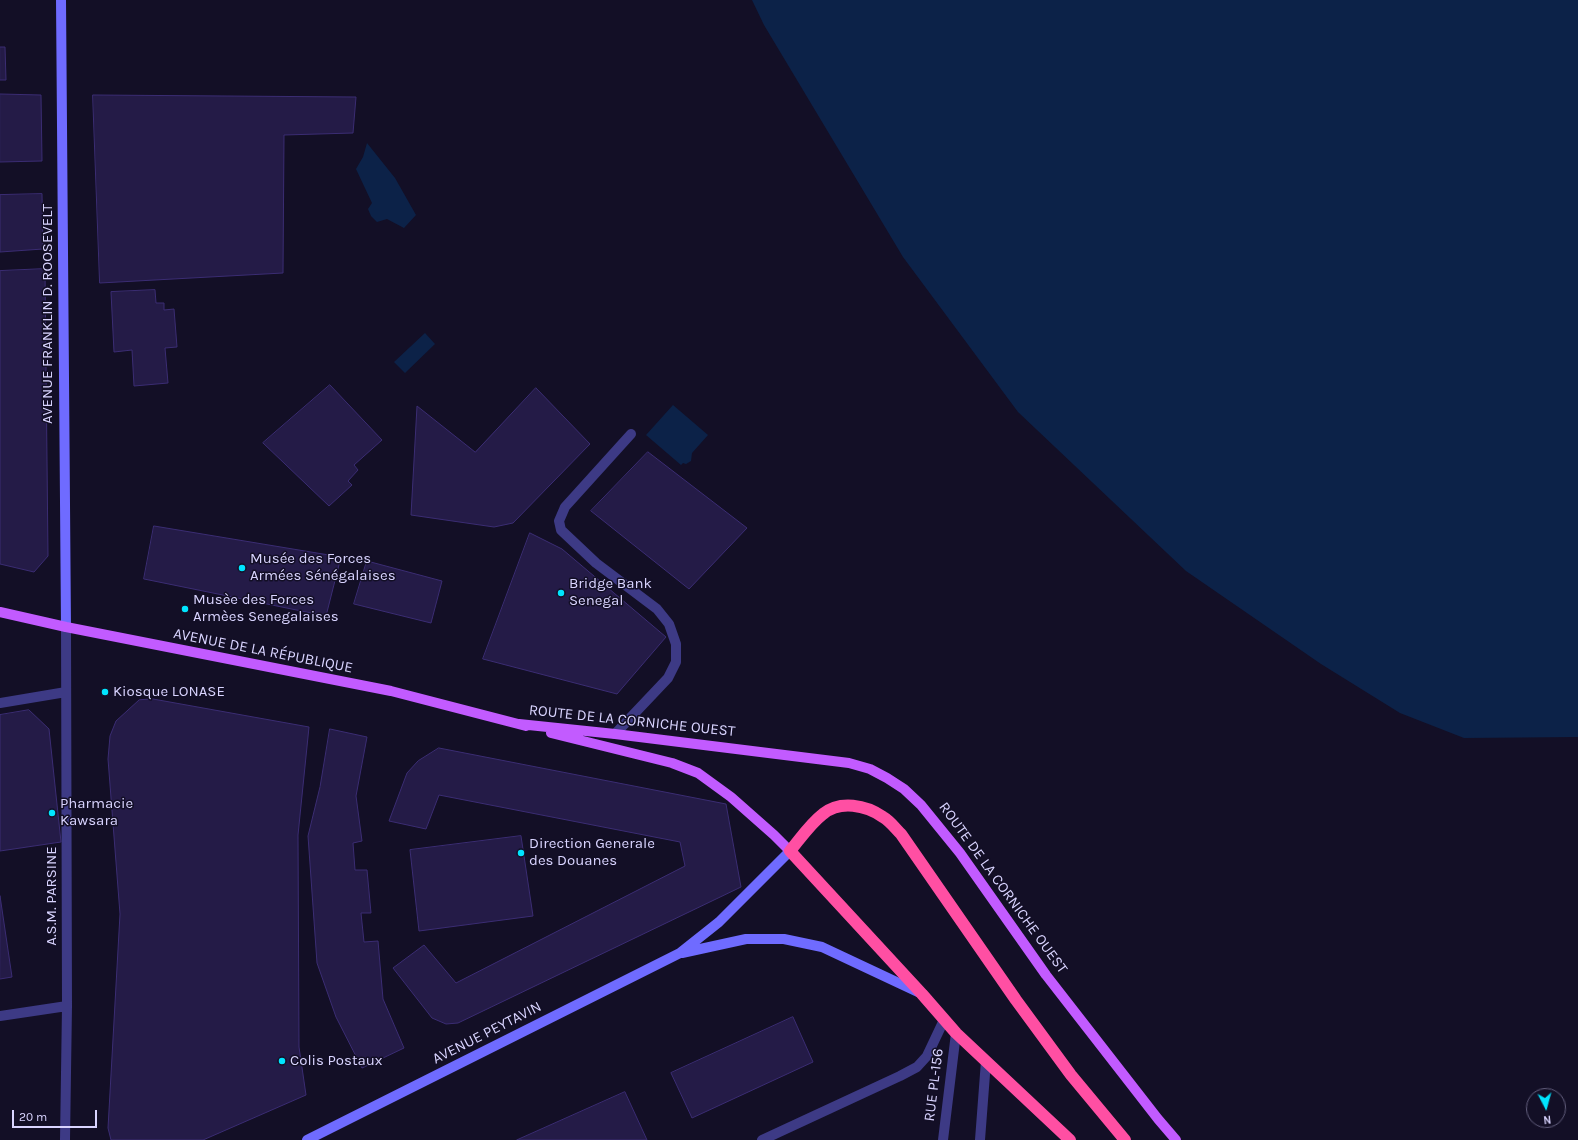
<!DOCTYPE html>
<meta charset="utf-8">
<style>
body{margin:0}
#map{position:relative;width:1578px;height:1140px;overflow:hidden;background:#130f26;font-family:Karla,sans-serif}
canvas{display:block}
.north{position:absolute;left:1526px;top:1088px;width:40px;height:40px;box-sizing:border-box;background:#130f26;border:1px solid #625e7d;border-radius:50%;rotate:174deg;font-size:11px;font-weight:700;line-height:16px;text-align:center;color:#d9d4ff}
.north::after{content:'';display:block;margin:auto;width:14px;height:18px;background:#00e5ff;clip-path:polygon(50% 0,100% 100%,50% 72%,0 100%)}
.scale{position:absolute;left:12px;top:1110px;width:85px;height:18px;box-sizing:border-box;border:2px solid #d9d4ff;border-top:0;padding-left:5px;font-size:12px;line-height:14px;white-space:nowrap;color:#d9d4ff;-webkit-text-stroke:3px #130f26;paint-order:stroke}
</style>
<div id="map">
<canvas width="1578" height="1140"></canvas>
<div class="north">N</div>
<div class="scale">20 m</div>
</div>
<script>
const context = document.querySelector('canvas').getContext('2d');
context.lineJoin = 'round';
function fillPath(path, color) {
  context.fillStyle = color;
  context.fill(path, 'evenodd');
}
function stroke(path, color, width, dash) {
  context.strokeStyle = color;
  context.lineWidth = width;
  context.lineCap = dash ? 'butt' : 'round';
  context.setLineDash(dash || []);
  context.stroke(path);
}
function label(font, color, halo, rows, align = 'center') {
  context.font = font + ' Karla,sans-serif';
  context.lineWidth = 3;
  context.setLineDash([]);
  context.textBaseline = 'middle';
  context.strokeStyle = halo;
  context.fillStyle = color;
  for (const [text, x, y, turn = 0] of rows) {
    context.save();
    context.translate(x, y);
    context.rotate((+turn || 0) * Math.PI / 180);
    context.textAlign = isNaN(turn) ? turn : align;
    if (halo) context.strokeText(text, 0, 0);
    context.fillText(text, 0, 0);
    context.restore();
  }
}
const water = new Path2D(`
 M 752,0 L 1578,0 L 1578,737 L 1464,738 L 1400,713 L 1321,664 L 1186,571 L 1018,412 L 903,257 L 764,25 Z
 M 367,143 L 395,178 L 416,215 L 404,228 L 387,219 L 377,222 L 371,216 L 368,209 L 372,203 L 356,169 L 363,157 Z
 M 425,333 L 435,344 L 405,373 L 394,362 Z
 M 673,405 L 708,435 L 692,453 L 691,461 L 686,464 L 683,463 L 681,465 L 646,435 Z`);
const building = new Path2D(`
 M 0,47 L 5,47 L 6,80 L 0,80 Z
 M 0,94 L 41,95 L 42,161 L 0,162 Z
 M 93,95 L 356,97 L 353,133 L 284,135 L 283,273 L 100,283 Z
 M 42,194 L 43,249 L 0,252 L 0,195 Z
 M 45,269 L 48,556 L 34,572 L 0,564 L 0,271 Z
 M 155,290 L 156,303 L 164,303 L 164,310 L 174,309 L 177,347 L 165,348 L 168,383 L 134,386 L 132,350 L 114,352 L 111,292 Z
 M 330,385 L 382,440 L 354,465 L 358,470 L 348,481 L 352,485 L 329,506 L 263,443 Z
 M 536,388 L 590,444 L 513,523 L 494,527 L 411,515 L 417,406 L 475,452 Z
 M 648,452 L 747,528 L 689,589 L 591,511 Z
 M 154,526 L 341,557 L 326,616 L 144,579 Z
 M 530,533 L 562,549 L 666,637 L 617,694 L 483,659 Z
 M 367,561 L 442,581 L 431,623 L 354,604 Z
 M 153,699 L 309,727 L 298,835 L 299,1047 L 306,1095 L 203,1140 L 111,1140 L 108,1128 L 120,914 L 108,759 L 110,736 L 116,721 L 139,700 Z
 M 29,710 L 49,729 L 61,842 L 0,851 L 0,715 Z
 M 330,729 L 367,737 L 356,796 L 362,841 L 353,843 L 355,870 L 367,870 L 371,913 L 361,913 L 364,942 L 378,941 L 383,999 L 404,1048 L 362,1068 L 336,1017 L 317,963 L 308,836 L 320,787 Z
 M 439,748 L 726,804 L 741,887 L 458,1023 L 446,1024 L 432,1018 L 393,968 L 424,945 L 456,983 L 685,866 L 680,842 L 439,795 L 426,829 L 389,821 L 407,773 L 418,761 Z
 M 521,836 L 533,916 L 419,931 L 410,850 Z
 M 0,896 L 12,977 L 0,979 Z
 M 793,1017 L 813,1062 L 692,1118 L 671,1073 Z
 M 625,1092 L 647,1140 L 517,1140 Z`);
const street = new Path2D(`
 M 0,703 L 66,692
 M 615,734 L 668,678 L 676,662 L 676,644 L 669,624 L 657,609 L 596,563 L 561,530 L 559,521 L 565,507 L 631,434
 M 0,1016 L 67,1006
 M 65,1140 L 67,1006 L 66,627
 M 762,1140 L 900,1076 L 917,1067 L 927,1056 L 944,1020
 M 943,1140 L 956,1033
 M 980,1140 L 986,1061`);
const secondary = new Path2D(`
 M 61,0 L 66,627
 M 682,953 L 746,939 L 784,939 L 822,947 L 920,993
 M 307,1140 L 680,953 L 719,922 L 790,851`);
const primary = new Path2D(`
 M 0,612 L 66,627 L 391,691 L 526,726
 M 519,724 L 615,734 L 849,763 L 870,769 L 887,778 L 904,789 L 921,805 L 960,853 L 1046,975 L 1158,1119 L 1176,1140
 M 551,733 L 672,763 L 698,773 L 731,797 L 774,835 L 790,851`);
const highway = new Path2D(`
 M 1070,1140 L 956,1033 L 922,994 L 790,851 C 800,839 810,824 823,814 C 840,800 866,805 883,817 C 890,821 895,828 901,834 L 1016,1000 L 1071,1075 L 1125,1140`);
const markers = [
 [242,568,4,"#00e5ff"],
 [561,593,4,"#00e5ff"],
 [185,609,4,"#00e5ff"],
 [105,692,4,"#00e5ff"],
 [52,813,4,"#00e5ff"],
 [521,853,4,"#00e5ff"],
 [282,1061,4,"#00e5ff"]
];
const streetNames = [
 ["AVENUE FRANKLIN D. ROOSEVELT",48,314,-90],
 ["AVENUE DE LA RÉPUBLIQUE",263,651,11],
 ["ROUTE DE LA CORNICHE OUEST",632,721,6],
 ["ROUTE DE LA CORNICHE OUEST",1003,888,54],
 ["A.S.M. PARSINE",52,896,-90],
 ["AVENUE PEYTAVIN",487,1033,-27],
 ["RUE PL-156",934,1085,-83]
];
const poiNames = [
 ["Musée des Forces",250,559],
 ["Armées Sénégalaises",250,576],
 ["Bridge Bank",569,584],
 ["Senegal",569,601],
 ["Musèe des Forces",193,600],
 ["Armèes Senegalaises",193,617],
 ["Kiosque LONASE",113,692],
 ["Pharmacie",60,804],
 ["Kawsara",60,821],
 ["Direction Generale",529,844],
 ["des Douanes",529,861],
 ["Colis Postaux",290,1061]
];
fillPath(water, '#0c2248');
fillPath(building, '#241b47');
stroke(building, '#3b2d73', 1);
stroke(street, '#3d3a85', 10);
stroke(secondary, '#6f6bff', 10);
stroke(primary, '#c25bff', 10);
stroke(highway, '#ff4fa3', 12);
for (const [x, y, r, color] of markers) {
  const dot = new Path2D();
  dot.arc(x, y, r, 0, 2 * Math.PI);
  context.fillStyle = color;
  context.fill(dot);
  stroke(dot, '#130f26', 1.5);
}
label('15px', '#d9d4ff', '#130f26', streetNames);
label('15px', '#d9d4ff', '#130f26', poiNames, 'left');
</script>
